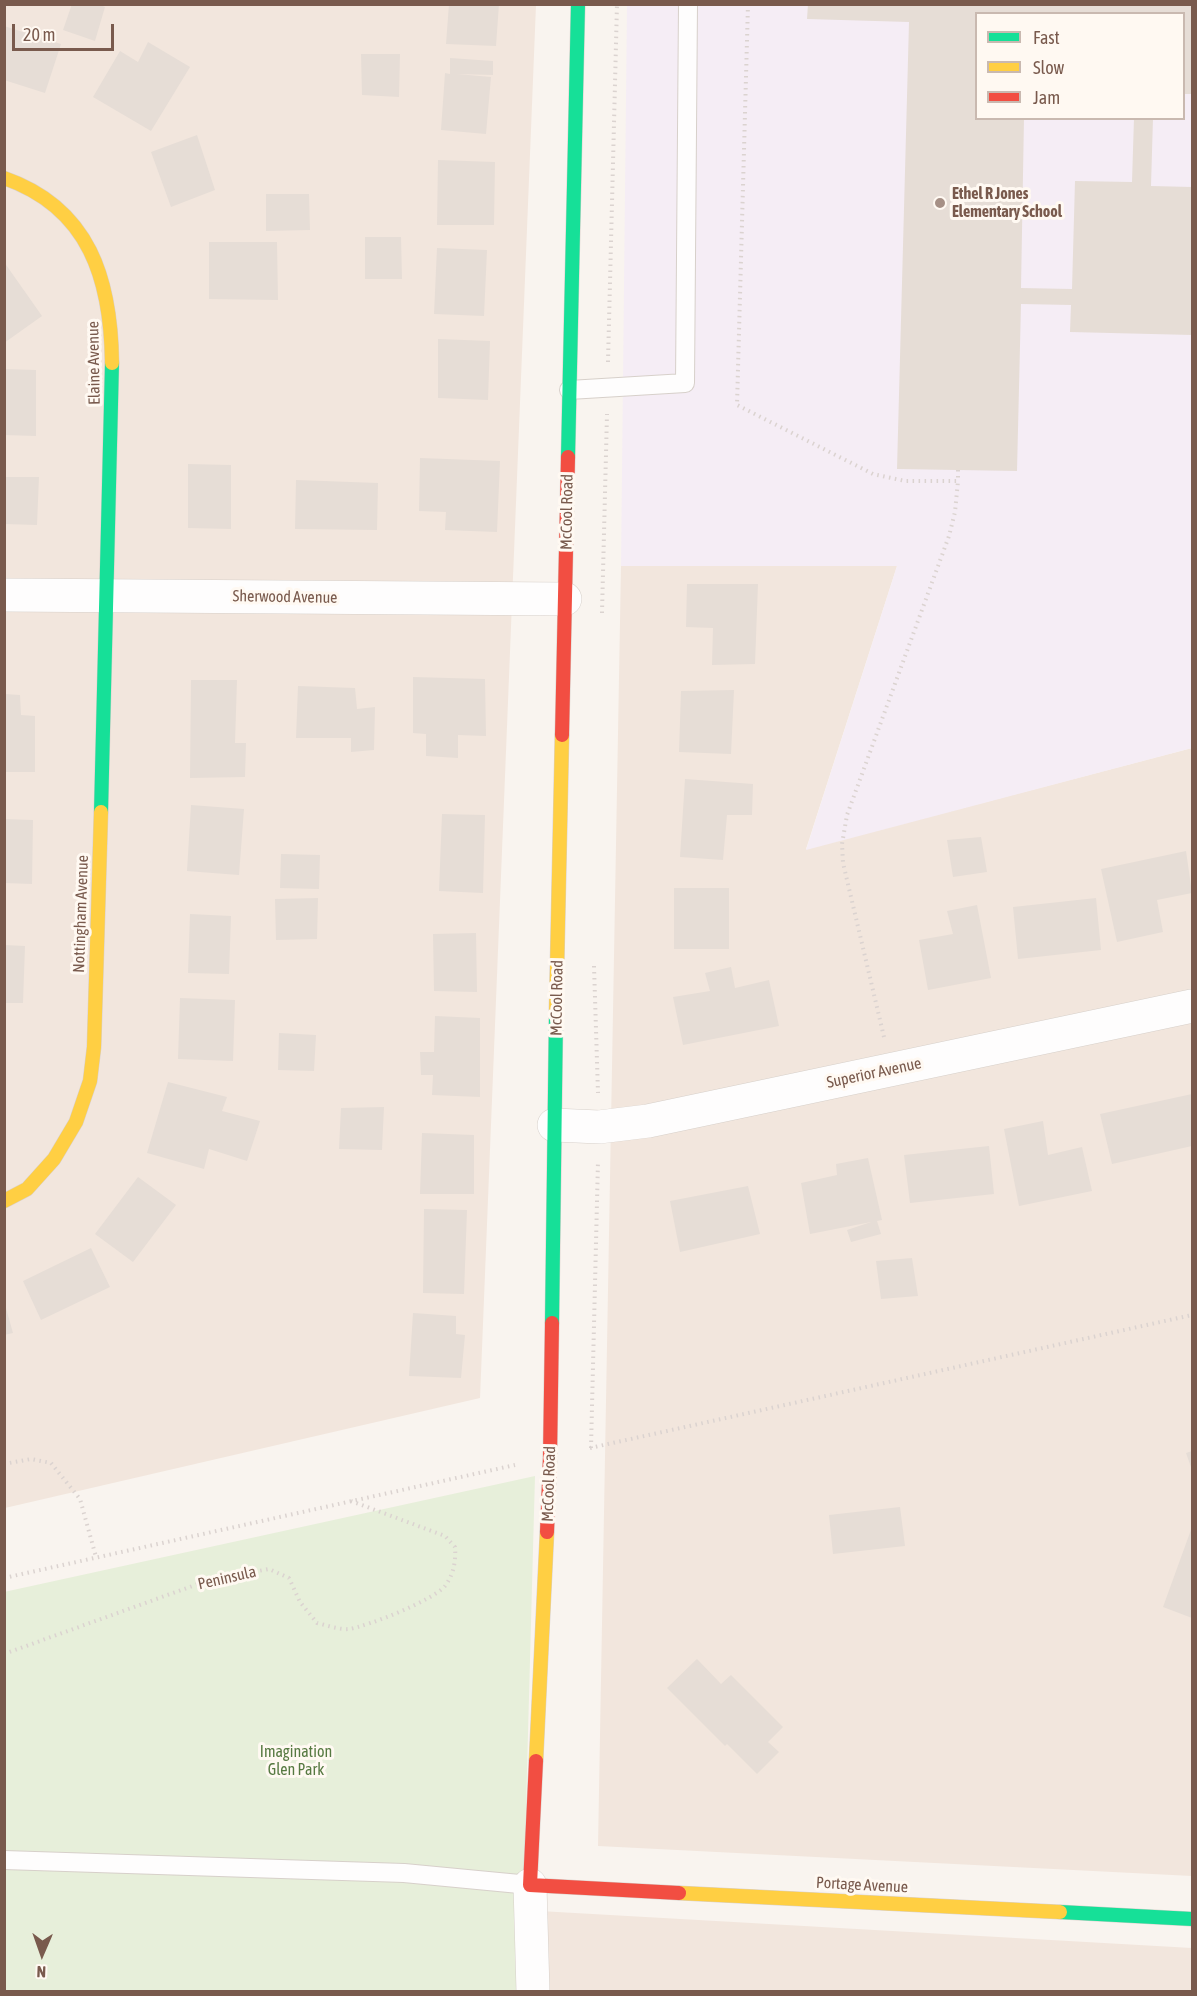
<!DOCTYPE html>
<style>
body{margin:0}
#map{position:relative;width:1197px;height:1996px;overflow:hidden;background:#f9f4ef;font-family:"Asap Condensed",sans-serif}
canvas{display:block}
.frame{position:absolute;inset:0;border:6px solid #795a4d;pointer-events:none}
.legend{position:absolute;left:975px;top:12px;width:210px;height:108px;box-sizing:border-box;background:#fff9f2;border:2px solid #c9b9b0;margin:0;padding:8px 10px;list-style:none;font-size:18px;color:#795a4d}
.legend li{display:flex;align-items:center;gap:12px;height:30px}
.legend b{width:30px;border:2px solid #c9b9b0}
.north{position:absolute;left:12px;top:1924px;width:60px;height:60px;-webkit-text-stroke:4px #fff9f2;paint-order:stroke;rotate:182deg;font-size:16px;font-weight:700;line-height:24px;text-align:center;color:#795a4d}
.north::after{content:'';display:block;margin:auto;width:21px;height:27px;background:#795a4d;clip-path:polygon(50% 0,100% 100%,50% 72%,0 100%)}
.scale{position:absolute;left:12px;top:24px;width:102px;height:27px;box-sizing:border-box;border:3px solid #795a4d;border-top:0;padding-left:8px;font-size:18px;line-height:21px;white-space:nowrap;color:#795a4d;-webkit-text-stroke:4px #fff9f2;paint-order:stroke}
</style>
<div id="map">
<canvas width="1197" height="1996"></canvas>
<div class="frame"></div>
<ul class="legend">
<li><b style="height:8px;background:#16e098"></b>Fast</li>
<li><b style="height:8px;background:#ffcf43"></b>Slow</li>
<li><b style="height:8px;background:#f24e42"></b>Jam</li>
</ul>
<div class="north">N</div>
<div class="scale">20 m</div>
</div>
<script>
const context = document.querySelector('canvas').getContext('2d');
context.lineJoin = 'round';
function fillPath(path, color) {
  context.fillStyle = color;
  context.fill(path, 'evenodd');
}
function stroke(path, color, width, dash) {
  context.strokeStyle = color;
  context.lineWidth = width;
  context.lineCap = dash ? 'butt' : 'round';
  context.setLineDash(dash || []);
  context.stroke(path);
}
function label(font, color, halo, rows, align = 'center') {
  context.font = font + ' "Asap Condensed",sans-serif';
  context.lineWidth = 6;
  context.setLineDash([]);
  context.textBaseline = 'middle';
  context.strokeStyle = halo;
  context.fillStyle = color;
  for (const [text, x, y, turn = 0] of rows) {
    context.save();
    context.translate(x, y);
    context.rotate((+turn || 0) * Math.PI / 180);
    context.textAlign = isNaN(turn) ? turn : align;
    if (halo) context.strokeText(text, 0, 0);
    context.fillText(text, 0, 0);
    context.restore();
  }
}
const residential = new Path2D(`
 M 4,5 L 536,5 L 480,1398 L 5,1508 Z
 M 621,566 L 897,566 L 806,849 L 1192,748 L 1192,1876 L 598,1846 Z
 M 522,1910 L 1192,1948 L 1192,1991 L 521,1992 Z`);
const education = new Path2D(`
 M 627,5 L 1192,5 L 1192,748 L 806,850 L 897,566 L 621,566 ZM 976,14 L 1184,14 L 1184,118 L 976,118 Z`);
const green = new Path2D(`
 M 535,1476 L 521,1991 L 5,1991 L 4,1592 Z`);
const building = new Path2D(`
 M 72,4 L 98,4 L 105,7 L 95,41 L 63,30 Z
 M 449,4 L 499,4 L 496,46 L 446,44 Z
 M 808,4 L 1192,4 L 1192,94 L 1184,94 L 1184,14 L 976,14 L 976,118 L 1024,118 L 1021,288 L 1072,289 L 1075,181 L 1132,182 L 1134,118 L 1153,118 L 1151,186 L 1192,187 L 1192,335 L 1070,332 L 1071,305 L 1021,304 L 1017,471 L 897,469 L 909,22 L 807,19 Z
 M 4,26 L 61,44 L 45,93 L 4,80 Z
 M 148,42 L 190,67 L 151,131 L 93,97 L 120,51 L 138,62 Z
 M 361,54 L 400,54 L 399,97 L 362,95 Z
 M 450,58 L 493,61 L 493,75 L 457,74 L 491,77 L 486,134 L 441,130 L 445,73 L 450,74 Z
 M 197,135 L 215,190 L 171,207 L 151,152 Z
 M 438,160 L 495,162 L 494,225 L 437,225 Z
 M 266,194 L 309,194 L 310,230 L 266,231 Z
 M 365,237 L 401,237 L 402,279 L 365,279 Z
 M 209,242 L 277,242 L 278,300 L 209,299 Z
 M 437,248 L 487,250 L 484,316 L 434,314 Z
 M 4,262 L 42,316 L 4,343 Z
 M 438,339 L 490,341 L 488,400 L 438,398 Z
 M 4,369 L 36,370 L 36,436 L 4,435 Z
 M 420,458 L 500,461 L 497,532 L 445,530 L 446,512 L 419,511 Z
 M 188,464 L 231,465 L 231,529 L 188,528 Z
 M 4,477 L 39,477 L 37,525 L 4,524 Z
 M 296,480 L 378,483 L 377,530 L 295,529 Z
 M 687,584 L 758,584 L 755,664 L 712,665 L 713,628 L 686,627 Z
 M 413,677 L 485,679 L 486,736 L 458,735 L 458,758 L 426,756 L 426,734 L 413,733 Z
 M 191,680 L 237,680 L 235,743 L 246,743 L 245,777 L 190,778 Z
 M 298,686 L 355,688 L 357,709 L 375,707 L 374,750 L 351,752 L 351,738 L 296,738 Z
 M 734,690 L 731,754 L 679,752 L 681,691 Z
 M 5,694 L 20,695 L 21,715 L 35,716 L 35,772 L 5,772 Z
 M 685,779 L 753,784 L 752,815 L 727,815 L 723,860 L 680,857 Z
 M 191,805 L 244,809 L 239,875 L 187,871 Z
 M 442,814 L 485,815 L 483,893 L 439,891 Z
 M 4,819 L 33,820 L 32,884 L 4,883 Z
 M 981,837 L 987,872 L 953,877 L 947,840 Z
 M 1186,851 L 1192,893 L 1157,900 L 1163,932 L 1117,942 L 1101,869 Z
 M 281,854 L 320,855 L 319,889 L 280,888 Z
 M 674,888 L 729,888 L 729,949 L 674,949 Z
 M 318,898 L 317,939 L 276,940 L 275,899 Z
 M 1096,898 L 1101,950 L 1018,959 L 1013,907 Z
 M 977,905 L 991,978 L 928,990 L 919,940 L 953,934 L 947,911 Z
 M 190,914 L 231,916 L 229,974 L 188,973 Z
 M 476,933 L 477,992 L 434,991 L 433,934 Z
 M 4,945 L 25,946 L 23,1003 L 4,1003 Z
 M 731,967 L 735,988 L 769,980 L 779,1026 L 683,1045 L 673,997 L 710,991 L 705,973 Z
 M 180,998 L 235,1000 L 233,1061 L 178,1059 Z
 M 435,1016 L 480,1018 L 480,1097 L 432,1095 L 433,1075 L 421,1075 L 420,1052 L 434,1052 Z
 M 279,1033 L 316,1035 L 314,1071 L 278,1070 Z
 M 168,1082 L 227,1097 L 222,1111 L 260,1121 L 247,1161 L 209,1149 L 204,1169 L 147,1153 Z
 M 1192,1094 L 1192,1146 L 1112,1164 L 1100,1114 Z
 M 384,1107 L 382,1150 L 339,1149 L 341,1108 Z
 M 1043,1121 L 1048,1155 L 1082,1147 L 1092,1191 L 1019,1206 L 1004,1129 Z
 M 422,1133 L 474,1135 L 474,1194 L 420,1194 Z
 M 989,1146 L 994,1194 L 910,1203 L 904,1155 Z
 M 868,1158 L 882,1220 L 877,1221 L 881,1234 L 851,1242 L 847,1230 L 871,1222 L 810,1234 L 801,1183 L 837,1175 L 836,1164 Z
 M 138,1177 L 176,1205 L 133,1262 L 95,1234 Z
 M 748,1186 L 760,1234 L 680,1252 L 670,1201 Z
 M 424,1209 L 467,1210 L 464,1294 L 423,1293 Z
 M 91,1248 L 110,1287 L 41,1320 L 23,1281 Z
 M 912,1258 L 918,1296 L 881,1299 L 876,1261 Z
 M 4,1301 L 13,1333 L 4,1335 Z
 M 413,1313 L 456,1316 L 456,1334 L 465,1335 L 461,1378 L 409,1376 Z
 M 1192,1451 L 1192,1470 L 1186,1453 Z
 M 900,1507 L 905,1546 L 833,1554 L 829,1515 Z
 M 1192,1527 L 1192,1618 L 1163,1607 Z
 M 697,1659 L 721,1684 L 731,1675 L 783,1727 L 768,1742 L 779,1752 L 757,1774 L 727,1744 L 725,1746 L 667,1688 Z`);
const path = new Path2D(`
 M 748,4 L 737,405 L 873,474 L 905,481 L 958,481 L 955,512 L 949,536 L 847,815 L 842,844 L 843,863 L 884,1037
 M 608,362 L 617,4
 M 958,470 L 958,481
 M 602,613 L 607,414
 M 594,966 L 598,1093
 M 590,1448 L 1192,1315
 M 591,1448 L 598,1161
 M 4,1464 L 31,1459 L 51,1463 L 80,1499 L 96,1557
 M 4,1578 L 515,1465
 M 4,1654 L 209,1580 L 269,1569 L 289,1578 L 300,1602 L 317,1623 C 326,1625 339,1630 349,1629 C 368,1626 432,1601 445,1586 C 454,1574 456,1560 455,1547 L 445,1536 L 351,1501`);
const lane = new Path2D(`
 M 569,390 L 685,383 L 688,4
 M 4,1860 L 404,1873 L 530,1885`);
const street = new Path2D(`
 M 4,595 L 565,599
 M 554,1125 L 599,1127 L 648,1121 L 1192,1006
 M 530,1885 L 533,1992`);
const fast = new Path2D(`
 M 568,457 L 578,4
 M 101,812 L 112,363
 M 552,1323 L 556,1015
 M 1060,1912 L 1192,1919`);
const slow = new Path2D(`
 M 4,178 C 90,208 111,280 112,363
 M 556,1015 L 562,735
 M 4,1201 L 27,1189 L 54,1159 L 76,1122 L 90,1081 L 94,1047 L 101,812
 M 536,1761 L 547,1532
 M 679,1893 L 1060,1912`);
const jam = new Path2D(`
 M 562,735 L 568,457
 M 547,1532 L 550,1457 L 552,1323
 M 536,1761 L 530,1885 L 679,1893`);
const markers = [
 [940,203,6,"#a69086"]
];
const poiNames = [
 ["Ethel R Jones",952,194],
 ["Elementary School",952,212]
];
const streetNames = [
 ["Elaine Avenue",94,363,-91],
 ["McCool Road",567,512,-89],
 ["Sherwood Avenue",285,597,1],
 ["Nottingham Avenue",81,914,-88],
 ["McCool Road",557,998,-89],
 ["Superior Avenue",874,1073,-12],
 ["McCool Road",549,1484,-88],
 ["Peninsula",227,1578,-13],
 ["Portage Avenue",862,1885,3]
];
const parkNames = [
 ["Imagination",296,1752],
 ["Glen Park",296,1770]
];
fillPath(residential, '#f2e6dd');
fillPath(education, '#f5edf5');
fillPath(green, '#e7efda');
fillPath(building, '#e6ddd6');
stroke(lane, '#d7d0ca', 20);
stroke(street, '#d7d0ca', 34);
stroke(fast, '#d9d0cb', 15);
stroke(slow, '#d9d0cb', 15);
stroke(jam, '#d9d0cb', 15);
stroke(path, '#dbd3d0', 4, [1.5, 4.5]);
stroke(lane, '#fefdfd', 18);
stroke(street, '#fefdfd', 33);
stroke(fast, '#16e098', 14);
stroke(slow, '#ffcf43', 14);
stroke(jam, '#f24e42', 14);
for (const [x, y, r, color] of markers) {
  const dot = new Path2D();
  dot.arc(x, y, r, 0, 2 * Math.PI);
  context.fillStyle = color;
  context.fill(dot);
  stroke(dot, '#fff9f2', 2);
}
label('bold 16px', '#795a4d', '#fff9f2', poiNames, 'left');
label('16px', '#795a4d', '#fff9f2', streetNames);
label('16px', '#567941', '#fff9f2', parkNames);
</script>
